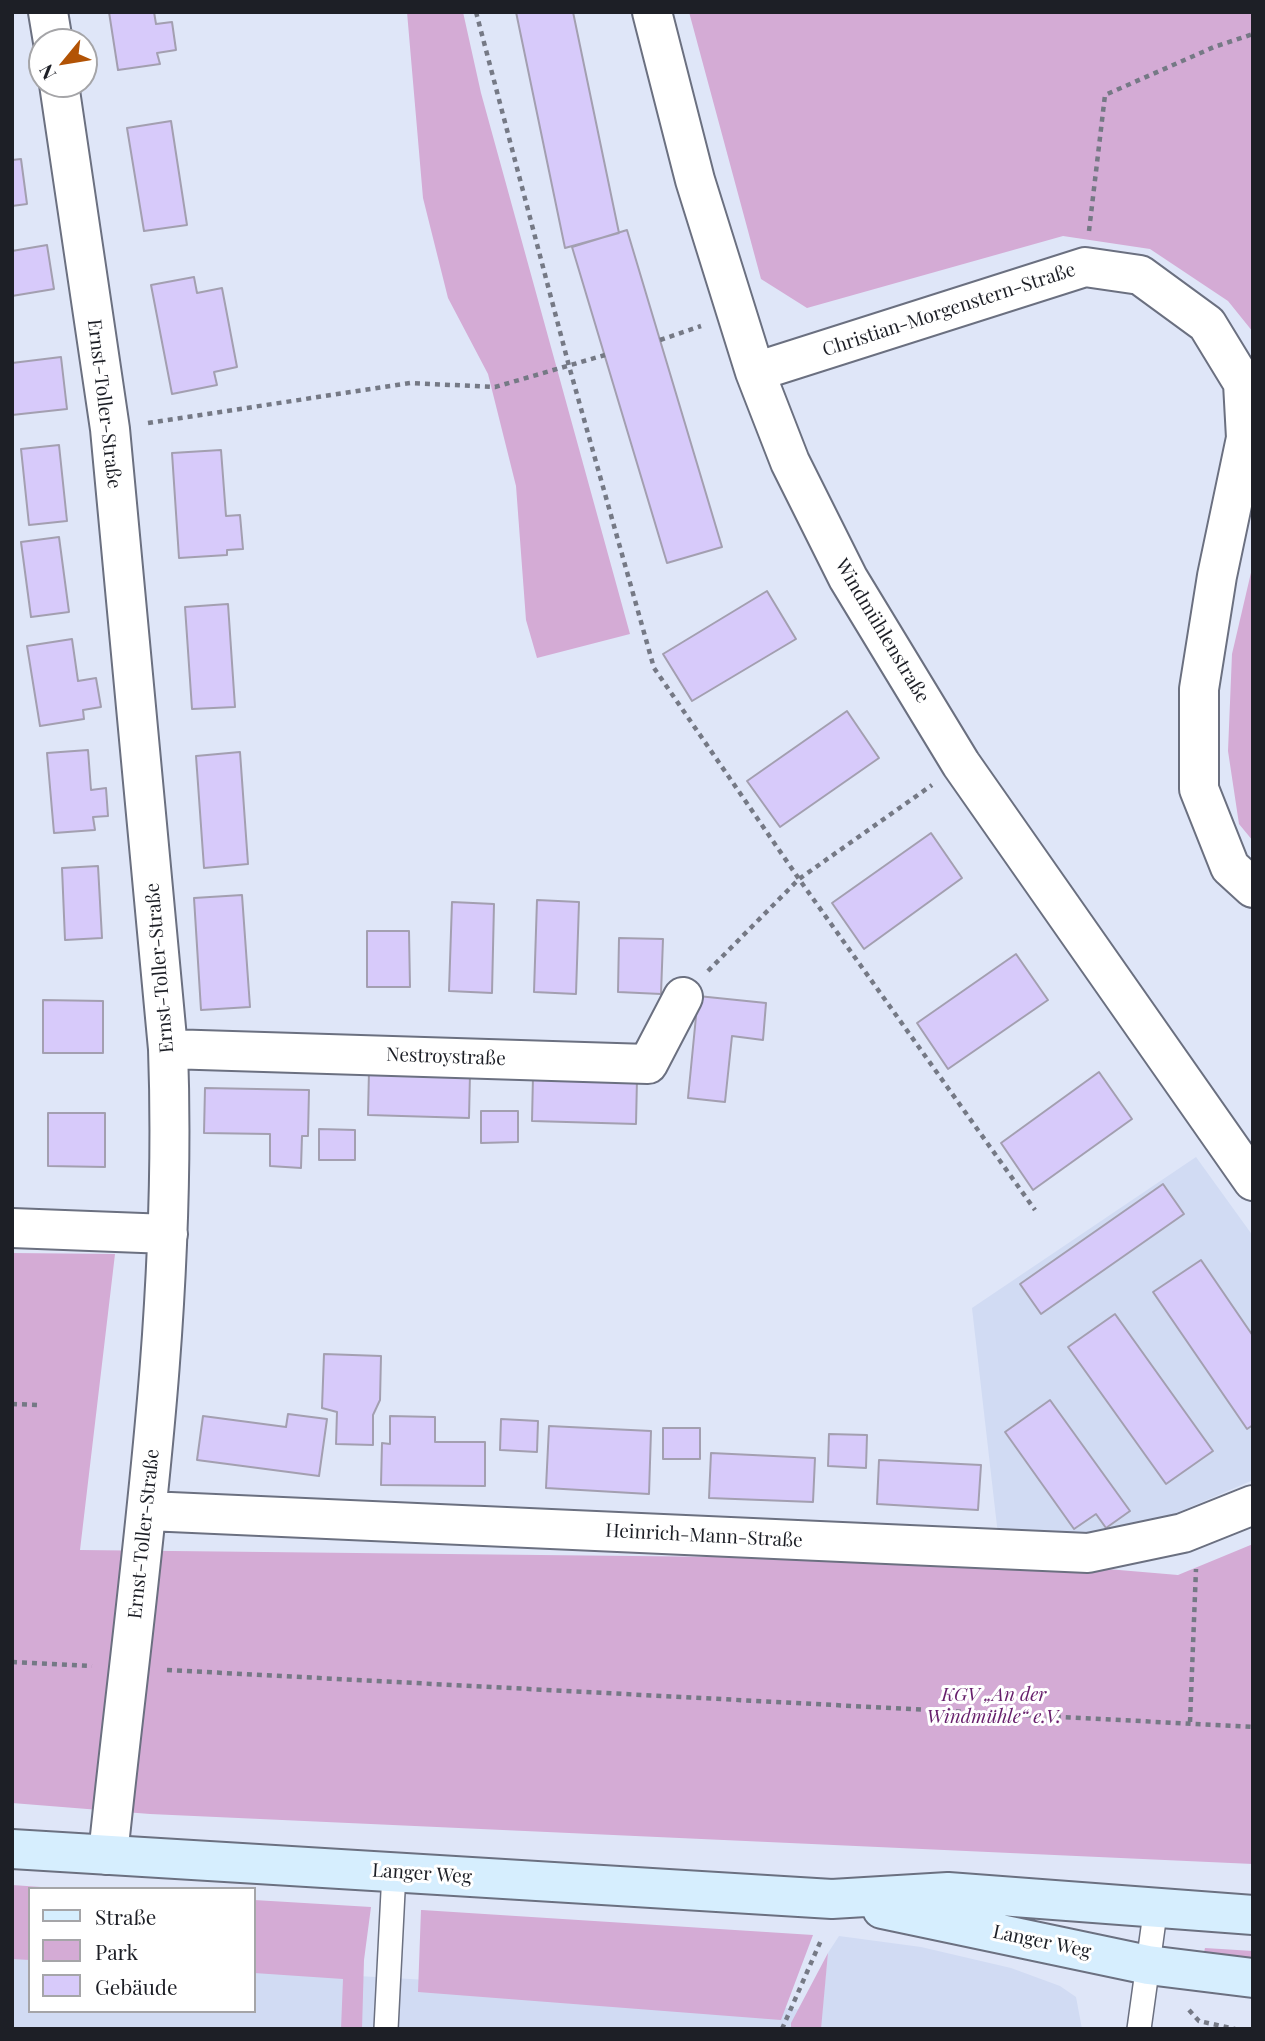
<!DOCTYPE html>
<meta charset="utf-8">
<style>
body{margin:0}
#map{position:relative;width:1265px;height:2041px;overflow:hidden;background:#dfe6f8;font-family:"Playfair Display",serif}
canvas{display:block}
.frame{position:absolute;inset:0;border:14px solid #1d1f26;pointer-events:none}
.legend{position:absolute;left:28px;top:1887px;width:228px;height:126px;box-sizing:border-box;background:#fff;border:2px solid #a5a5a8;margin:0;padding:9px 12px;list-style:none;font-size:21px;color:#1d1f26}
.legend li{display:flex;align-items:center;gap:14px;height:35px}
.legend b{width:35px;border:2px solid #a5a5a8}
.north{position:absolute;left:28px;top:28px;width:70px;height:70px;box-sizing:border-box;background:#fff;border:2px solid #a5a5a8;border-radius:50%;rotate:240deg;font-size:19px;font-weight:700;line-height:28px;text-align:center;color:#1d1f26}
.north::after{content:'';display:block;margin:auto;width:24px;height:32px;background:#b25305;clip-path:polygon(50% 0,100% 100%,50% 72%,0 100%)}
</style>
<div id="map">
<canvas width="1265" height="2041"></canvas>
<div class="frame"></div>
<ul class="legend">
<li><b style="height:9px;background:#d6eefe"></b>Straße</li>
<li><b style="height:19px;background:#d4abd5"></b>Park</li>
<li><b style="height:19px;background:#d7cafa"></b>Gebäude</li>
</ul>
<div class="north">N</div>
</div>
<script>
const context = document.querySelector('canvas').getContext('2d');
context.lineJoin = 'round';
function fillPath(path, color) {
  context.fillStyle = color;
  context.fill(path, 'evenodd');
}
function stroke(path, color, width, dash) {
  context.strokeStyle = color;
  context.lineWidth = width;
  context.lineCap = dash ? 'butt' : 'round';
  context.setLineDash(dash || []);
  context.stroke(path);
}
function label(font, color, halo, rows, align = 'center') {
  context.font = font + ' "Playfair Display",serif';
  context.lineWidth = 6;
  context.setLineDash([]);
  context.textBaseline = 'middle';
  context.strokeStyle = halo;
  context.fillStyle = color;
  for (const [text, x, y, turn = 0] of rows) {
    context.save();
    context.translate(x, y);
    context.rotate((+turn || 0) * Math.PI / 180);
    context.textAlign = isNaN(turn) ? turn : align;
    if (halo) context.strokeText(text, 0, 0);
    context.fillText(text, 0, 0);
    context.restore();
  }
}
const built = new Path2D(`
 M 1196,1157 L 1253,1236 L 1253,1480 L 1121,1537 L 998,1535 L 972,1308 Z
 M 839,1936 L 921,1947 L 1011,1968 L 1060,1986 L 1076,1997 L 1082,2029 L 12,2029 L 12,1957 L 30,1958 L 30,2011 L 254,2011 L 254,1970 L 705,1996 L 822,2013 L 828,1953 Z`);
const green = new Path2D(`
 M 407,12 L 463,12 L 481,93 L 630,634 L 537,658 L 526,620 L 516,486 L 488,374 L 448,298 L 423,198 Z
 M 689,12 L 1253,12 L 1253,332 L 1228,301 L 1150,249 L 1063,236 L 807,308 L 761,279 Z
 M 1253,564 L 1253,841 L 1239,824 L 1228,751 L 1232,654 Z
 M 12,1253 L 115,1254 L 80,1550 L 1001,1560 L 1178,1575 L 1253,1544 L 1253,1864 L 150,1814 L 12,1803 Z
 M 12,1885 L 70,1889 L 30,1889 L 30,1960 L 12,1959 Z
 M 254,1900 L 371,1907 L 364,1960 L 362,2029 L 341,2029 L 343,1979 L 254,1973 Z
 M 421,1910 L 422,1910 L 813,1935 L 781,2020 L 418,1992 Z
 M 1205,1948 L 1253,1951 L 1253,1962 L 1203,1957 Z
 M 828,1953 L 821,2029 L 791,2029 L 791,2023 Z`);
const building = new Path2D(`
 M 109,12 L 154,12 L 156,24 L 172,22 L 176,50 L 157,53 L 160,64 L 118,70 Z
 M 516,12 L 573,12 L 619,233 L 565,248 Z
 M 171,121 L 187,225 L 144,231 L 127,128 Z
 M 21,159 L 27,204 L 12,206 L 12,160 Z
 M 627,230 L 722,547 L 667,563 L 572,247 Z
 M 47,245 L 54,289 L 12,296 L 12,251 Z
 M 194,277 L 197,293 L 222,288 L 237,367 L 214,372 L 217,385 L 172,394 L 151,285 Z
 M 61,357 L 67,409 L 12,415 L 12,363 Z
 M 59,445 L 67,521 L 29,525 L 21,449 Z
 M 221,450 L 226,516 L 240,515 L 243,549 L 227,550 L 227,555 L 179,558 L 172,453 Z
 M 59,537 L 69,612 L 31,617 L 21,542 Z
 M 767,591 L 796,639 L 692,701 L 663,654 Z
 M 228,604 L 235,707 L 192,709 L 185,607 Z
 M 72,639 L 78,681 L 96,678 L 101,707 L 83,710 L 84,719 L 40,726 L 27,646 Z
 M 847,711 L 879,758 L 780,827 L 747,781 Z
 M 88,750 L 91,790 L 106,788 L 108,816 L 93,817 L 95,830 L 54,833 L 47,753 Z
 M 240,752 L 248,864 L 204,868 L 196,756 Z
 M 931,833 L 962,878 L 864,949 L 832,903 Z
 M 98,866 L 102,938 L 65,940 L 62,868 Z
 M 242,895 L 250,1007 L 201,1010 L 194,898 Z
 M 537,900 L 579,902 L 576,994 L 534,992 Z
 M 452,902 L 494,904 L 492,993 L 449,991 Z
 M 367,931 L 409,931 L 410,987 L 367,987 Z
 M 619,938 L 663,939 L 661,994 L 618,992 Z
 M 1016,954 L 1048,1000 L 948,1069 L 917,1023 Z
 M 698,996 L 766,1003 L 763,1040 L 732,1036 L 725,1102 L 688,1098 Z
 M 43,1000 L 103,1001 L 103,1053 L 43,1053 Z
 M 369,1071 L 470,1074 L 469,1118 L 368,1115 Z
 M 1099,1072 L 1132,1119 L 1033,1190 L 1001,1143 Z
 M 533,1076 L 637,1079 L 636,1124 L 532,1121 Z
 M 205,1088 L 309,1090 L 308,1136 L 302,1136 L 301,1168 L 270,1166 L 270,1134 L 204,1133 Z
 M 481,1111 L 518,1111 L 518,1142 L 481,1143 Z
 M 48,1113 L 105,1113 L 105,1167 L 48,1166 Z
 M 319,1129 L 355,1130 L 355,1160 L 319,1160 Z
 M 1163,1184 L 1184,1214 L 1041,1314 L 1020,1284 Z
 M 1201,1260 L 1253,1336 L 1253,1425 L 1247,1429 L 1153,1292 Z
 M 1115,1314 L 1213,1451 L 1166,1484 L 1068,1347 Z
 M 324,1354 L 381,1356 L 380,1400 L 373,1415 L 373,1445 L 336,1444 L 337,1412 L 322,1408 Z
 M 1050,1400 L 1130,1511 L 1106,1528 L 1096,1514 L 1074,1529 L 1005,1432 Z
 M 288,1414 L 327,1419 L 319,1476 L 197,1460 L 203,1416 L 286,1427 Z
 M 390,1416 L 435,1417 L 435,1442 L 485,1442 L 485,1486 L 381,1485 L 382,1443 L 390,1444 Z
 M 501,1419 L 538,1421 L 537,1452 L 500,1450 Z
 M 549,1426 L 651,1431 L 649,1494 L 546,1488 Z
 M 663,1428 L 700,1428 L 700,1459 L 663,1459 Z
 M 829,1434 L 867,1435 L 866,1468 L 828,1466 Z
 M 711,1453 L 815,1458 L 813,1502 L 709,1498 Z
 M 879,1460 L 981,1465 L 978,1510 L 877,1504 Z`);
const path = new Path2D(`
 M 476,12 L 569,366 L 654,668 L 799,879 L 1035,1210
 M 1089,231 L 1105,95 L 1214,47 L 1253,34
 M 660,340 L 701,326
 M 148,423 L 410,383 L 495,387 L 605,355
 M 708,971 L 799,879 L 932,785
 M 12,1404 L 40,1405
 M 12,1662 L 92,1666
 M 167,1670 L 1253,1727
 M 1190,1722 L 1196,1569
 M 1189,2010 L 1199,2021 L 1235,2029
 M 782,2029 L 822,1938`);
const service = new Path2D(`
 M 386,2029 L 394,1872
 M 1139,2029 L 1156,1906`);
const minor = new Path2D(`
 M 48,12 L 53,42
 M 652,12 L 695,180 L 755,372 L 790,462 L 848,578 L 961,764 L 1253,1181
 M 59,84 L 110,429 L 168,1049 C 178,1319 136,1587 108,1855
 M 755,372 L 1085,267 L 1140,275 L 1207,324 L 1243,383 L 1246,438 L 1217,576 L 1199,689 L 1199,789 L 1230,867 L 1253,888
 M 168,1049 L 648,1064 L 683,997
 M 12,1228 L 168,1234
 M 148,1511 L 1088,1553 L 1183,1533 L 1253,1505`);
const secondary = new Path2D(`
 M 12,1849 L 832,1899 L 948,1892 L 1253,1915
 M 882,1909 L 1148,1965 L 1253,1978`);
const streetNames = [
 ["Christian-Morgenstern-Straße",949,310,-18],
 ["Ernst-Toller-Straße",104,404,83],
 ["Windmühlenstraße",882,631,59],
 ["Ernst-Toller-Straße",160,968,-95],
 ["Nestroystraße",446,1057,2],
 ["Ernst-Toller-Straße",144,1534,-84],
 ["Heinrich-Mann-Straße",704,1536,3],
 ["Langer Weg",422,1874,4],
 ["Langer Weg",1042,1942,12]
];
const parkNames = [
 ["KGV „An der",994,1695],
 ["Windmühle“ e.V.",994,1717]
];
fillPath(built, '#d1dbf3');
fillPath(green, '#d4abd5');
fillPath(building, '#d7cafa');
stroke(building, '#a39fb0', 2);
stroke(service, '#6b7080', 26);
stroke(minor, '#6b7080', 42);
stroke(secondary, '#6b7080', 42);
stroke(path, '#757985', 4.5, [5, 5]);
stroke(service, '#fff', 23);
stroke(minor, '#fff', 38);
stroke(secondary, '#d6eefe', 38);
label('19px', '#1d1f26', '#fff', streetNames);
label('italic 19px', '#661e6b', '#fff', parkNames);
</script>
